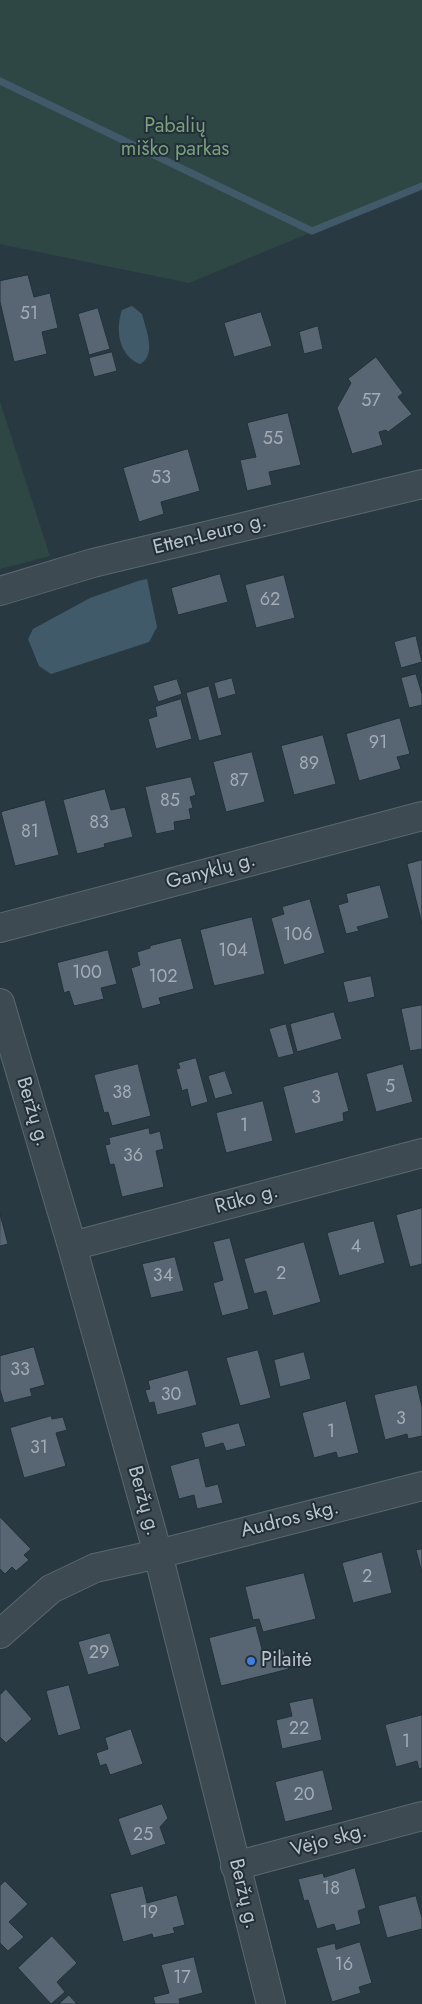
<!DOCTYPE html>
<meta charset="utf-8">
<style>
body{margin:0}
canvas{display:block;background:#293942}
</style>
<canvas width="422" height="2004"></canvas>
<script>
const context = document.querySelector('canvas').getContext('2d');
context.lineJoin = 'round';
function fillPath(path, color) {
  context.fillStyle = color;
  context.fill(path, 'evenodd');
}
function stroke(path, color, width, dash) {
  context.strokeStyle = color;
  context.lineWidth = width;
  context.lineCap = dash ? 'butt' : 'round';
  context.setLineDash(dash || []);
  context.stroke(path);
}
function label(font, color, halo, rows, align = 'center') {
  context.font = font + ' Jost,sans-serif';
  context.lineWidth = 4;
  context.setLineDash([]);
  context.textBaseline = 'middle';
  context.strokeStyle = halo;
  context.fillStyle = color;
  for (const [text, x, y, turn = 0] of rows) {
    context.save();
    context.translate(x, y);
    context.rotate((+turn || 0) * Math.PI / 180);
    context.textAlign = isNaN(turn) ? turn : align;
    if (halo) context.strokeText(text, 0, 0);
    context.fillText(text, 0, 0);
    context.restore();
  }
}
const green = new Path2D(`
 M 0,0 L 422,0 L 422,186 L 189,283 L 0,244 Z
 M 0,402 L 50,556 L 0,569 Z`);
const water = new Path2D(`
 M 132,306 L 142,314 C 146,330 157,355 140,364 C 119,356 115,330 122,310 Z
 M 147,579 L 157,627 L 149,642 L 51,674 L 39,666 L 28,639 L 33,629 L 90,598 L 138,581 Z`);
const stream = new Path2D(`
 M 0,81 L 312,231 L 422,186`);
const building = new Path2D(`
 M 28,275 L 34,297 L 50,293 L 58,328 L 42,332 L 47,354 L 14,362 L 0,302 L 0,281 Z
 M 98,308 L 110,349 L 89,355 L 78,314 Z
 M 261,312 L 272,346 L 234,357 L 224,323 Z
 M 318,326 L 323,349 L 304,354 L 299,332 Z
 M 112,352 L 117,371 L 94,377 L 89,358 Z
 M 376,357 L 403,393 L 398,397 L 412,414 L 388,432 L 386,430 L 379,432 L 383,445 L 352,454 L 337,408 L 351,383 L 348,379 Z
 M 288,413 L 301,465 L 269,472 L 272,485 L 247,491 L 240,460 L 256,457 L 247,423 Z
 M 188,449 L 200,491 L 161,502 L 164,514 L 139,522 L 123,468 Z
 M 220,574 L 228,602 L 178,615 L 171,588 Z
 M 284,575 L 295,618 L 256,628 L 245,585 Z
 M 416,636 L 422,662 L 401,668 L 394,642 Z
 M 416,674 L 422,694 L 422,705 L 409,708 L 401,678 Z
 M 232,678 L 236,694 L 218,699 L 214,683 Z
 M 177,679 L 182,694 L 158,702 L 153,686 Z
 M 209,686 L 222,735 L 199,741 L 186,693 Z
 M 181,699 L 192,739 L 156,749 L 148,719 L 157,716 L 155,707 Z
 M 400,718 L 410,754 L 397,757 L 401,769 L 359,781 L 346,734 Z
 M 323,735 L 336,784 L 294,795 L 281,746 Z
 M 252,752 L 265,802 L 226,812 L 213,762 Z
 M 191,777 L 196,795 L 190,797 L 193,808 L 189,809 L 191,819 L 174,822 L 175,830 L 156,834 L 145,787 Z
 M 105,789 L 111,810 L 125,807 L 133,837 L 104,844 L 105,847 L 77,854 L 63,800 Z
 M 45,800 L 59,855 L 15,866 L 1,812 Z
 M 422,860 L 422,924 L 407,864 Z
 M 380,885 L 389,918 L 357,927 L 359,931 L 346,934 L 338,905 L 348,902 L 346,894 Z
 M 310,899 L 325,953 L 284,965 L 271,918 L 284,914 L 282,907 Z
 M 252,917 L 265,974 L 214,986 L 200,930 Z
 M 181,938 L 194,989 L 159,998 L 161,1004 L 142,1009 L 131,968 L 140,965 L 137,952 L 150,948 L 150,946 Z
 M 108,950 L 117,984 L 101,988 L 104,999 L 74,1006 L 69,991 L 64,993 L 57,963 Z
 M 371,976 L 375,997 L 348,1003 L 343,982 Z
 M 422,1005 L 422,1049 L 410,1051 L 401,1009 Z
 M 334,1012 L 342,1039 L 297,1052 L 290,1024 Z
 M 286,1024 L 294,1054 L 278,1058 L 269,1029 Z
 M 196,1058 L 208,1102 L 191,1107 L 187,1089 L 182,1091 L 176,1069 L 180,1068 L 178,1063 Z
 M 138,1064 L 151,1116 L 112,1126 L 108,1112 L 104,1113 L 94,1075 Z
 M 403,1064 L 413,1102 L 376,1112 L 366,1074 Z
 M 225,1071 L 233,1094 L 215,1099 L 208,1076 Z
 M 338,1072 L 349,1111 L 343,1113 L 344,1121 L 295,1134 L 283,1087 Z
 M 263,1101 L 273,1141 L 226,1153 L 216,1113 Z
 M 149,1128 L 150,1134 L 160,1131 L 164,1149 L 156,1151 L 164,1187 L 122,1197 L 114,1164 L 110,1165 L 105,1145 L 110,1144 L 109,1138 Z
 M 422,1208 L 422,1264 L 410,1267 L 396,1215 Z
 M 0,1214 L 8,1244 L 0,1246 Z
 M 374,1221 L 385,1263 L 339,1276 L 327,1233 Z
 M 230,1238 L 249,1309 L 222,1316 L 213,1283 L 223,1280 L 213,1242 Z
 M 304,1242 L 321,1302 L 273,1316 L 266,1291 L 254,1294 L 244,1259 Z
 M 175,1257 L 184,1291 L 151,1298 L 142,1264 Z
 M 34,1347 L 45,1385 L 30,1389 L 32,1396 L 4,1403 L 0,1390 L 0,1356 Z
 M 258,1350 L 271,1398 L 240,1406 L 226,1358 Z
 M 304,1352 L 311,1379 L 280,1387 L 274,1360 Z
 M 188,1370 L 197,1405 L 157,1415 L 154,1402 L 149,1403 L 145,1390 L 150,1389 L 148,1381 Z
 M 417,1385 L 422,1407 L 422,1436 L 408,1439 L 407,1434 L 385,1440 L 374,1395 Z
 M 346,1401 L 359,1453 L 338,1458 L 336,1452 L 314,1458 L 302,1413 Z
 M 51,1416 L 52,1419 L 63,1417 L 67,1430 L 56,1433 L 66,1466 L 24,1478 L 10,1428 Z
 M 239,1423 L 246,1446 L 226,1451 L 223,1443 L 205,1448 L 201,1433 Z
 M 199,1458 L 206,1487 L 218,1484 L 223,1503 L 197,1509 L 194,1495 L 179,1499 L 170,1466 Z
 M 0,1517 L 31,1549 L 24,1555 L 29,1560 L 16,1571 L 12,1567 L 5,1574 L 0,1569 Z
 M 422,1549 L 422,1573 L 416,1550 Z
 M 382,1552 L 392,1593 L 353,1603 L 342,1563 Z
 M 304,1573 L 316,1619 L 263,1632 L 259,1619 L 253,1620 L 245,1587 Z
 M 256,1626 L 263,1653 L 283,1648 L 289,1669 L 221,1686 L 209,1638 Z
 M 110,1633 L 120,1666 L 88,1675 L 78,1642 Z
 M 69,1685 L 81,1729 L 58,1736 L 46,1691 Z
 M 6,1689 L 32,1719 L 6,1743 L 0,1737 L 0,1695 Z
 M 313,1698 L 322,1740 L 282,1749 L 276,1720 L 292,1716 L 289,1703 Z
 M 422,1715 L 422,1768 L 419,1769 L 417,1761 L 396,1767 L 385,1725 Z
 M 131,1729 L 143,1764 L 110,1775 L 106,1764 L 100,1766 L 96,1753 L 108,1749 L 105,1738 Z
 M 323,1770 L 333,1810 L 285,1822 L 275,1782 Z
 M 162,1804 L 168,1818 L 160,1827 L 166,1844 L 131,1856 L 118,1819 Z
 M 355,1868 L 366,1908 L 358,1911 L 361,1924 L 336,1931 L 334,1924 L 317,1929 L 308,1900 L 304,1901 L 298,1879 L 323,1873 L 324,1877 Z
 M 5,1881 L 28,1904 L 9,1922 L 24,1937 L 8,1951 L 0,1943 L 0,1886 Z
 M 143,1886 L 147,1903 L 177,1895 L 185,1925 L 173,1928 L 175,1933 L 153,1938 L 152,1934 L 123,1942 L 110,1894 Z
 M 416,1896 L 422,1918 L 422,1929 L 387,1938 L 378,1906 Z
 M 52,1936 L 77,1963 L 57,1982 L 65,1992 L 51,2004 L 18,1968 Z
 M 360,1942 L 372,1983 L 359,1987 L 361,1993 L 332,2002 L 316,1948 L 335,1943 L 336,1949 Z
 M 194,1957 L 203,1993 L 179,1999 L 180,2004 L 155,2004 L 153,1997 L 169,1993 L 161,1965 Z
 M 69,1995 L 77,2004 L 59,2004 Z`);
const minor = new Path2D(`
 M 0,591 L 93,563 L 422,484
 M 0,928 L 422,816
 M 0,1003 L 72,1246 L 158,1554 L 271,2004
 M 72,1246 L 422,1153
 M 0,1634 L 51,1589 L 95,1568 L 158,1554 L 422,1486
 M 235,1866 L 422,1816`);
const markers = [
 [251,1661,5,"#3f7fe0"]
];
const numberNames = [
 ["51",29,315],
 ["57",371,402],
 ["55",273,440],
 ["53",161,479],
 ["62",270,601],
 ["91",378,744],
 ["89",309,765],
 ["87",239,782],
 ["85",170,802],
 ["83",99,824],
 ["81",30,833],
 ["106",298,936],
 ["104",233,952],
 ["100",87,974],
 ["102",163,978],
 ["5",390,1088],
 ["38",122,1094],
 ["3",316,1099],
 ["1",244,1127],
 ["36",133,1157],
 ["4",356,1248],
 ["2",281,1275],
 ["34",163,1277],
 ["33",20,1371],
 ["30",171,1396],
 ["3",401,1420],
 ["1",331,1433],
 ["31",39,1449],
 ["2",367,1578],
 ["29",99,1654],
 ["22",299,1730],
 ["1",406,1743],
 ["20",304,1796],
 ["25",143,1836],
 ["18",331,1890],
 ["19",149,1914],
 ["16",344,1966],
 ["17",182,1979]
];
const parkNames = [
 ["Pabalių",175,127],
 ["miško parkas",175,150]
];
const streetNames = [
 ["Etten-Leuro g.",210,535,-14],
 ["Ganyklų g.",211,872,-15],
 ["Beržų g.",32,1112,73],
 ["Rūko g.",247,1200,-15],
 ["Beržų g.",143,1501,74],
 ["Audros skg.",290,1520,-14],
 ["Vėjo skg.",329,1841,-15],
 ["Beržų g.",243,1894,76]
];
const poiNames = [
 ["Pilaitė",261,1661]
];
fillPath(green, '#2e4744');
fillPath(water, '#405a6a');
stroke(stream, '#405a6a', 7);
fillPath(building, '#576672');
stroke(building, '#24313a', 1);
stroke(minor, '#5c6770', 30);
stroke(minor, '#3d4a52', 28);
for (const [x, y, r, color] of markers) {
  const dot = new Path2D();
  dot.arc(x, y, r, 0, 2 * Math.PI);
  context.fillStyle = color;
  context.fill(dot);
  stroke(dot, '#222f38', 2);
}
label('18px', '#a2acb6', null, numberNames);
label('20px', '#7aa07c', '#222f38', parkNames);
label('20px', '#bbc4cc', '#222f38', streetNames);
label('20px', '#bbc4cc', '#222f38', poiNames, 'left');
</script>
